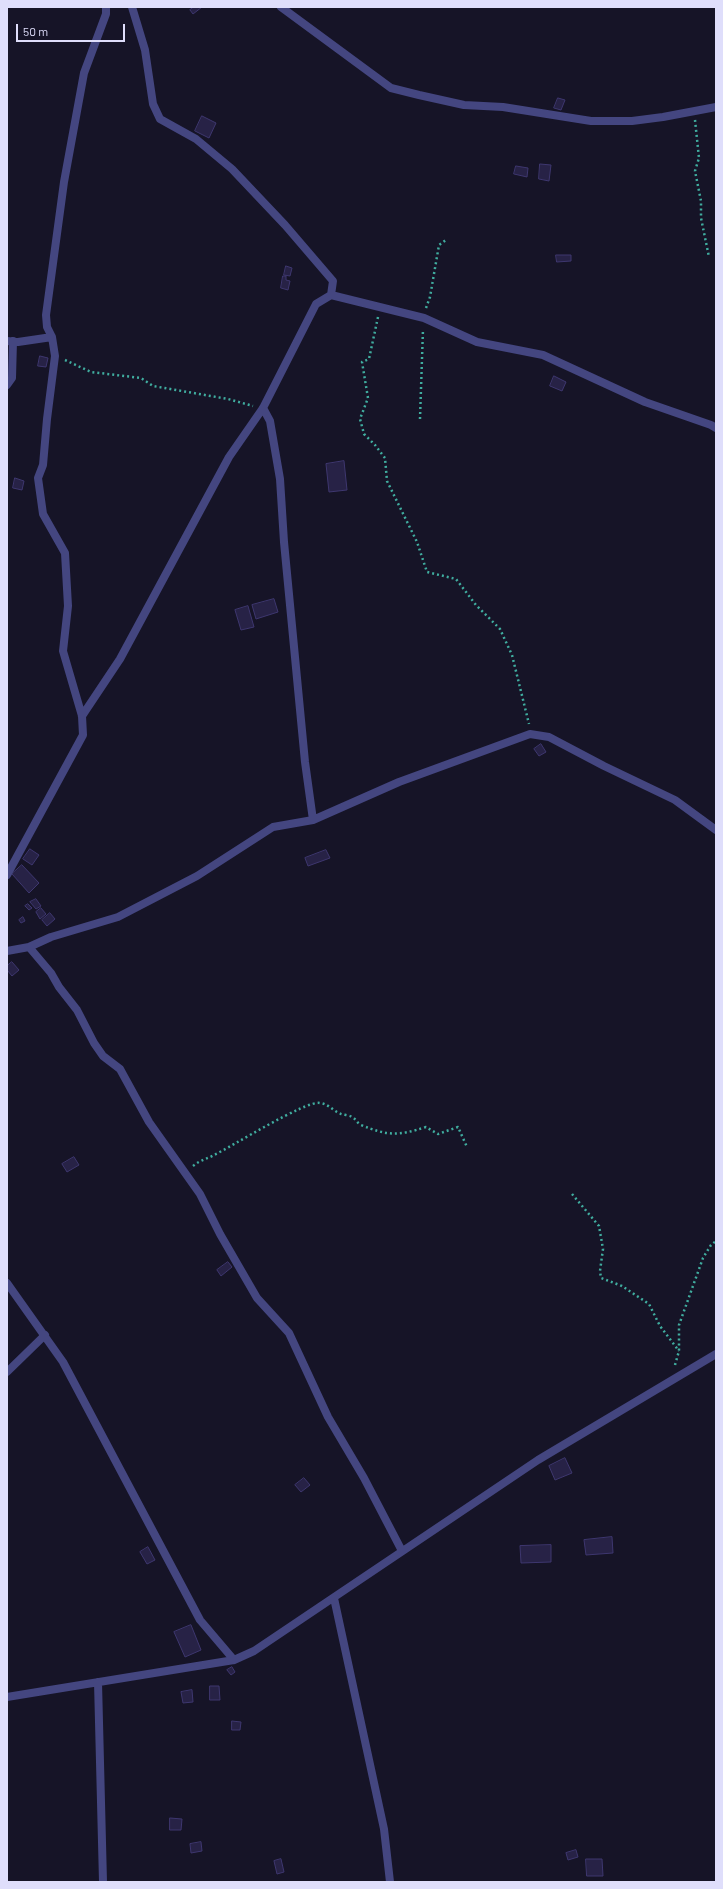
<!DOCTYPE html>
<style>
body{margin:0}
#map{position:relative;width:723px;height:1889px;overflow:hidden;background:#161427;font-family:Barlow,sans-serif}
canvas{display:block}
.frame{position:absolute;inset:0;border:8px solid #dfdefb;pointer-events:none}
.scale{position:absolute;left:16px;top:24px;width:109px;height:18px;box-sizing:border-box;border:2px solid #dfdefb;border-top:0;padding-left:5px;font-size:12px;line-height:14px;white-space:nowrap;color:#dfdefb;-webkit-text-stroke:3px #161427;paint-order:stroke}
</style>
<div id="map">
<canvas width="723" height="1889"></canvas>
<div class="frame"></div>
<div class="scale">50 m</div>
</div>
<script>
const context = document.querySelector('canvas').getContext('2d');
context.lineJoin = 'round';
function fillPath(path, color) {
  context.fillStyle = color;
  context.fill(path, 'evenodd');
}
function stroke(path, color, width, dash) {
  context.strokeStyle = color;
  context.lineWidth = width;
  context.lineCap = dash ? 'butt' : 'round';
  context.setLineDash(dash || []);
  context.stroke(path);
}
const building = new Path2D(`
 M 194,7 L 202,7 L 193,14 L 190,10 Z
 M 558,98 L 565,100 L 561,110 L 554,108 Z
 M 202,116 L 216,123 L 209,138 L 195,131 Z
 M 540,164 L 551,165 L 549,181 L 539,179 Z
 M 516,166 L 528,168 L 527,177 L 514,174 Z
 M 556,255 L 571,255 L 571,261 L 557,262 Z
 M 286,266 L 292,268 L 290,276 L 284,275 Z
 M 283,276 L 286,276 L 286,280 L 290,281 L 288,290 L 281,288 Z
 M 40,356 L 48,358 L 46,367 L 38,366 Z
 M 554,376 L 566,382 L 562,391 L 550,386 Z
 M 344,461 L 347,490 L 329,492 L 326,464 Z
 M 15,478 L 24,481 L 22,490 L 13,488 Z
 M 274,599 L 278,612 L 256,619 L 252,605 Z
 M 248,606 L 254,627 L 241,630 L 235,610 Z
 M 541,744 L 546,752 L 539,756 L 534,749 Z
 M 30,849 L 39,855 L 32,865 L 23,859 Z
 M 326,850 L 330,858 L 308,866 L 305,858 Z
 M 22,865 L 39,883 L 29,893 L 12,874 Z
 M 36,899 L 41,906 L 36,909 L 30,902 Z
 M 28,904 L 32,908 L 29,910 L 25,906 Z
 M 41,908 L 46,914 L 40,919 L 36,912 Z
 M 50,913 L 55,919 L 47,926 L 42,920 Z
 M 23,917 L 25,921 L 21,923 L 19,920 Z
 M 12,962 L 19,970 L 12,976 L 7,970 L 7,966 Z
 M 74,1157 L 79,1165 L 67,1172 L 62,1164 Z
 M 228,1262 L 232,1267 L 221,1276 L 217,1270 Z
 M 565,1458 L 572,1473 L 555,1480 L 549,1466 Z
 M 304,1478 L 310,1485 L 301,1492 L 295,1485 Z
 M 612,1537 L 613,1553 L 586,1555 L 584,1540 Z
 M 551,1545 L 551,1562 L 521,1563 L 520,1546 Z
 M 148,1547 L 155,1560 L 147,1564 L 140,1552 Z
 M 191,1625 L 201,1650 L 185,1657 L 174,1632 Z
 M 232,1667 L 235,1672 L 231,1675 L 227,1670 Z
 M 210,1686 L 219,1686 L 220,1700 L 210,1700 Z
 M 192,1690 L 193,1702 L 183,1703 L 181,1692 Z
 M 232,1721 L 241,1722 L 240,1730 L 232,1730 Z
 M 170,1818 L 182,1819 L 181,1830 L 170,1830 Z
 M 201,1842 L 202,1851 L 191,1853 L 190,1844 Z
 M 576,1850 L 578,1857 L 568,1860 L 566,1853 Z
 M 281,1859 L 284,1872 L 277,1874 L 274,1861 Z
 M 586,1859 L 602,1859 L 603,1876 L 587,1876 Z`);
const path = new Path2D(`
 M 695,120 L 699,158 L 695,171 L 701,201 L 701,218 L 709,257
 M 426,308 L 430,297 L 439,245 L 446,240
 M 378,317 L 369,359 L 362,362 L 368,398 L 360,419 L 364,434 L 375,445 L 385,458 L 387,481 L 417,542 L 427,572 L 456,579 L 476,605 L 500,629 L 512,655 L 529,724
 M 65,360 L 91,372 L 141,378 L 153,386 L 228,399 L 253,406
 M 420,419 L 423,329
 M 193,1166 C 200,1160 207,1159 214,1155 C 231,1147 306,1100 320,1103 C 329,1104 333,1111 341,1114 C 344,1115 349,1115 352,1117 C 356,1119 357,1123 361,1125 C 388,1136 398,1136 426,1127 L 438,1134 L 458,1127 L 467,1147
 M 572,1194 L 599,1226 L 603,1249 L 600,1271 L 601,1278 L 622,1286 L 649,1304 L 660,1326 L 679,1351
 M 675,1365 L 679,1351 L 679,1325 L 703,1258 L 711,1245 L 716,1241`);
const minor = new Path2D(`
 M 281,7 L 391,88 L 419,95 L 464,105 L 503,107 L 591,121 L 632,121 L 663,117 L 716,107
 M 331,295 L 424,318 L 477,342 L 543,355 L 645,402 L 711,425 L 716,428
 M 7,341 L 18,342 L 52,337
 M 7,385 L 12,378 L 13,341
 M 263,408 L 270,421 L 280,479 L 284,542 L 305,762 L 313,820
 M 82,716 L 120,659 L 229,457 L 263,408 L 316,304 L 331,295 L 333,281 L 285,225 L 232,169 L 196,139 L 160,119 L 153,104 L 145,50 L 132,7
 M 7,875 L 83,735 L 82,716 L 63,651 L 68,606 L 65,553 L 43,514 L 38,478 L 43,465 L 47,419 L 55,356 L 52,337 L 47,327 L 46,315 L 64,182 L 84,73 L 106,14 L 106,7
 M 29,947 L 51,937 L 118,917 L 197,876 L 273,827 L 313,820 L 399,782 L 530,734 L 549,737 L 604,766 L 675,800 L 716,830
 M 7,951 L 29,947 L 51,973 L 59,987 L 77,1010 L 94,1043 L 103,1056 L 120,1069 L 149,1122 L 200,1194 L 220,1234 L 257,1298 L 289,1333 L 328,1417 L 364,1478 L 402,1551
 M 7,1283 L 63,1362 L 200,1620 L 234,1660
 M 7,1372 L 45,1335
 M 334,1598 L 384,1829 L 390,1882
 M 98,1682 L 103,1882
 M 7,1697 L 234,1660 L 254,1651 L 538,1460 L 716,1354`);
fillPath(building, '#272246');
stroke(building, '#3e376f', 1);
stroke(path, '#40ad9f', 2.5, [2, 3]);
stroke(minor, '#444680', 8);
</script>
